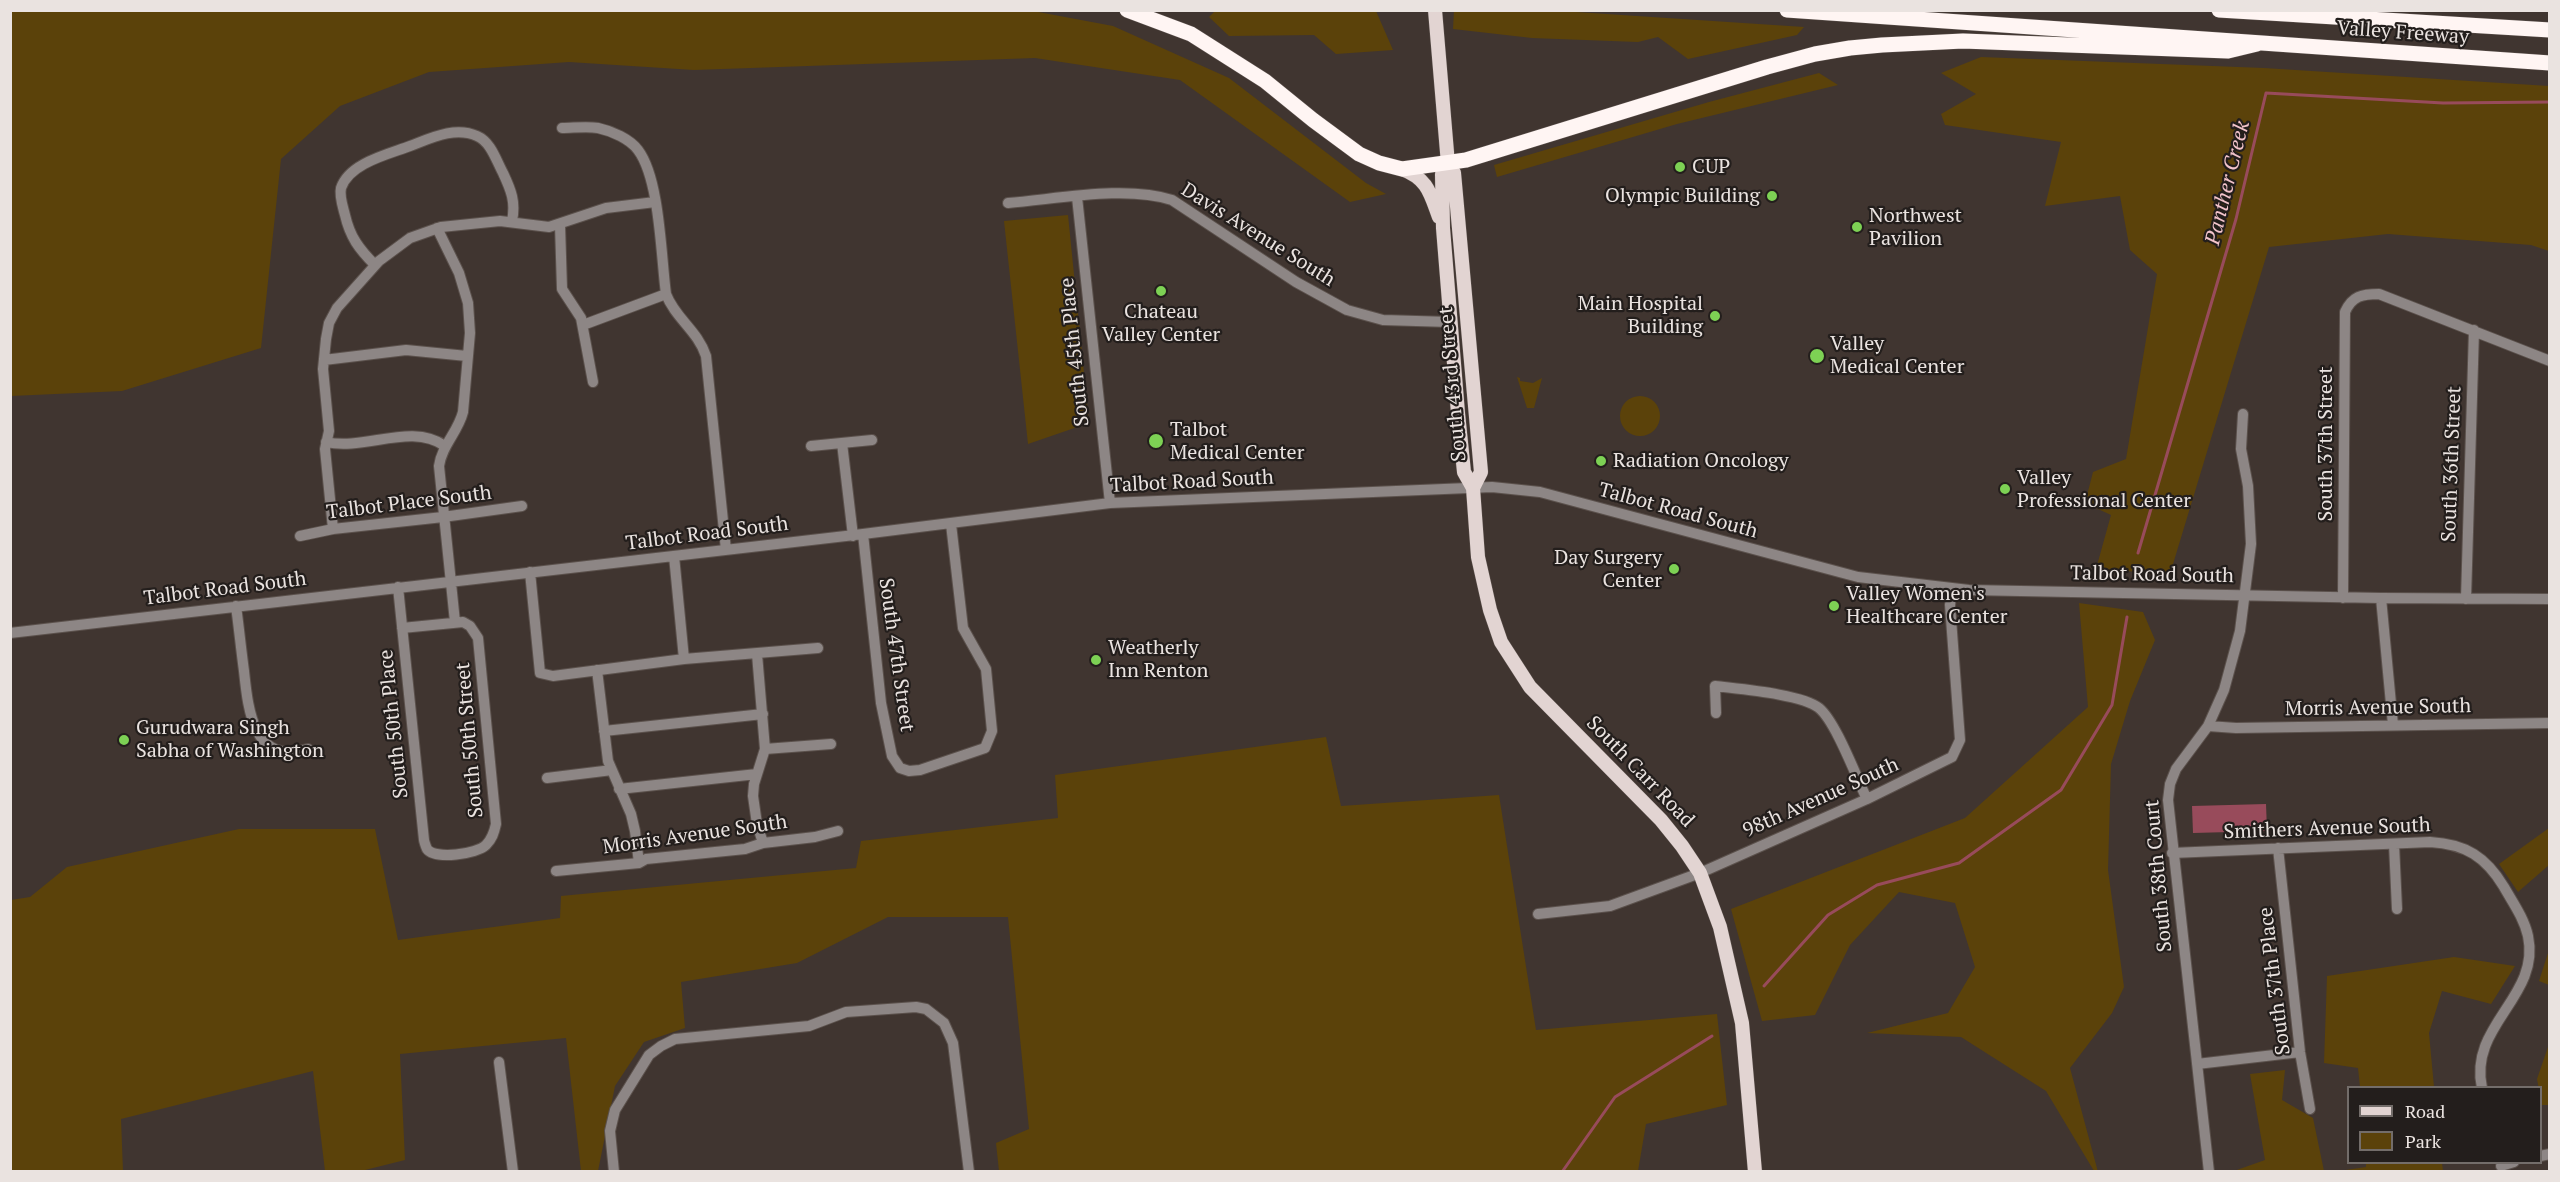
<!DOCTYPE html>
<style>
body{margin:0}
#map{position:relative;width:2560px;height:1182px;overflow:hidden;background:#403530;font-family:"PT Serif",serif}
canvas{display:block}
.frame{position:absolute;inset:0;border:12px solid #eae3e0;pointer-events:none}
.legend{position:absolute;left:2347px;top:1086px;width:195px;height:78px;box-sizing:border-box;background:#231e1c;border:2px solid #736d6a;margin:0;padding:8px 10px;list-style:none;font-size:18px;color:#eae3e0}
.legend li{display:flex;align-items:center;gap:12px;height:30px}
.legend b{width:30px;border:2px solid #736d6a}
</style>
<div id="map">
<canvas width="2560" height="1182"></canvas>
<div class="frame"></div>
<ul class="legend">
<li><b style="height:8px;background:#e2d4d2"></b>Road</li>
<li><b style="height:16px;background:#5b420a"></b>Park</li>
</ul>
</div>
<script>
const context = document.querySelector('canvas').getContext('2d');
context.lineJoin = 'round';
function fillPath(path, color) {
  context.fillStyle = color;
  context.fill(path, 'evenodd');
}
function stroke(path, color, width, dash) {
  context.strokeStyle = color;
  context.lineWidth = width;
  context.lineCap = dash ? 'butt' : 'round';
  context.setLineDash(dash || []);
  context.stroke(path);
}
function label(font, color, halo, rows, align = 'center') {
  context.font = font + ' "PT Serif",serif';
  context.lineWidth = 4.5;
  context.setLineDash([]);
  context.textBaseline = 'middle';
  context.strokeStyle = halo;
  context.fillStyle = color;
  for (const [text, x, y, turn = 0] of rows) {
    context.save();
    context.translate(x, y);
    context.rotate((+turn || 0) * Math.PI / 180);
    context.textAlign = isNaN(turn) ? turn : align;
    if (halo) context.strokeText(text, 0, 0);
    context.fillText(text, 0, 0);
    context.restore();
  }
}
const green = new Path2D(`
 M 1454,10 L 1561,11 L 1804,27 L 1797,35 L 1688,59 L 1658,37 L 1638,42 L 1532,38 L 1453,29 Z
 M 10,11 L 1033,11 L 1113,26 L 1229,78 L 1366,183 L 1386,194 L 1350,202 L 1180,80 L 1035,58 L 694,70 L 569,62 L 429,72 L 340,106 L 281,159 L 261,348 L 122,391 L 11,396 Z
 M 1215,11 L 1376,11 L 1393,50 L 1336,54 L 1314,35 L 1229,36 L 1209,17 Z
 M 1981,57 L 2264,68 L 2549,86 L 2549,251 L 2531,245 L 2388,234 L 2269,247 L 2170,574 L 2096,569 L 2111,515 L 2085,503 L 2093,472 L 2126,459 L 2157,274 L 2130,250 L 2120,196 L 2045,206 L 2061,142 L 1945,125 L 1941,114 L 1976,94 L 1941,73 Z
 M 1819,73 L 1838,85 L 1677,124 L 1497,177 L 1494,165 L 1709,102 Z
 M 1068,215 L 1089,423 L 1028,444 L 1004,221 Z
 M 1517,377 L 1520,378 L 1520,381 L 1533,383 L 1542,378 L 1534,408 L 1527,408 Z
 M1620 416a20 20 0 1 1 40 0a20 20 0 1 1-40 0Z
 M 2079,603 L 2143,612 L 2155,640 L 2130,701 L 2111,764 L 2108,870 L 2124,987 L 2112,1013 L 2070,1068 L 2098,1172 L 2094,1171 L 2046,1091 L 1961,1037 L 1867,1033 L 1948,1013 L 1975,967 L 1955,903 L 1899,892 L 1850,945 L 1815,1015 L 1762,1021 L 1731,909 L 1965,818 L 2088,707 Z
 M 1326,737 L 1341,806 L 1499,795 L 1536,1030 L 1717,1014 L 1727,1105 L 1646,1124 L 1638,1171 L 999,1171 L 996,1143 L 1029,1129 L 1008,917 L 888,917 L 797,963 L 681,982 L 685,1028 L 644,1042 L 615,1086 L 598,1171 L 581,1171 L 566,1038 L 400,1054 L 405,1160 L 361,1171 L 325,1171 L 313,1071 L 121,1119 L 123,1171 L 11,1172 L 11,900 L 30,897 L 67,867 L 239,829 L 375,829 L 398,940 L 560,918 L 561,896 L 856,868 L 861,841 L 1058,818 L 1055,775 Z
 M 2549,828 L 2549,865 L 2518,892 L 2499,864 Z
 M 2549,950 L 2549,985 L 2539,981 Z
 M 2454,957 L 2515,966 L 2491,1004 L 2442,991 L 2429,1033 L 2434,1087 L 2360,1087 L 2358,1068 L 2324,1063 L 2327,976 Z
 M 2549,1044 L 2549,1105 L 2542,1105 L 2537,1079 Z
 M 2285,1070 L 2282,1100 L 2313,1118 L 2324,1171 L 2234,1171 L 2265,1160 L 2250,1074 Z
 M 2366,1163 L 2442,1163 L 2443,1171 L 2339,1171 L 2366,1167 Z`);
const water = new Path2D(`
 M 2266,804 L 2267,831 L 2193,833 L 2192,806 Z`);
const stream = new Path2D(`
 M 2138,553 L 2236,219 L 2266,93 L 2443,103 L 2550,102
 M 1764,986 L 1828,915 L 1877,885 L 1959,863 L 2061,790 L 2112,705 L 2127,617
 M 1562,1172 L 1615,1097 L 1712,1036`);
const minor = new Path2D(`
 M 562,128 C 573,128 587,126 598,128 C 612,131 630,139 638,150 C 660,179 661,257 666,294 C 675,318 698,331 706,356 L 726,550
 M 1077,197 L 1110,503
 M 1008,203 C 1058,199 1126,185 1172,200 L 1296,282 L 1347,310 L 1383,320 L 1450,322
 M 560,225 L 562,289 L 581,318 L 593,382
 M 437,228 L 459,273 L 468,303 L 470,333 L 463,412 C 458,432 442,445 439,466 L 455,622
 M 375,265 C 359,249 350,237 345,215 C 343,207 339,196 341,188 C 349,163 389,154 410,146 C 431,138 455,126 477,136 C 491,142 496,160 503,173 C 511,190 516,202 512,221
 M 583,325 L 666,294
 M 324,360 L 406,350 L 467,356
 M 326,442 C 365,451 411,422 445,446
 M 842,443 L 853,536
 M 811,446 L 872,440
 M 333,529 L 325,449 L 329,431 L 323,369 L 326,339 L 329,323 L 337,308 L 379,261 L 410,238 L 441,227 L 500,221 L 549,227 L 606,208 L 655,202
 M 863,534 L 881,703 L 892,756 L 900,768 L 909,771 L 920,770 L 985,748 L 992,731 L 986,669 L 963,628 L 951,524
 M 300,536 L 333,529 L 443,517 L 522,506
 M 674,556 L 684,659
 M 530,572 L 540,673 L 553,676 L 684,659 L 818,648
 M 398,587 L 424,840 C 424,841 426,847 427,849 C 435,860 477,854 486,845 C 492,839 494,833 496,824 L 478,638 L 470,626 L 463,622 L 402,628
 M 2343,598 L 2345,312 C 2352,296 2362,294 2379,294 L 2550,361
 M 2381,598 L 2393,725
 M 2466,599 L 2474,330
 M 236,606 C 239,628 241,649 244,671 C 248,709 253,766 308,749
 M 10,633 L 863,534 L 1110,503 L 1492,487 L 1540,492 L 1858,577 L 1969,590 L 2381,598 L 2550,599
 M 757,654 L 765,749 L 754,784 L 753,796 L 757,824 L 763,843
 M 597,670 L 608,761 L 631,814 L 635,831 L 639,863
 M 1716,713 L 1715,686 C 1738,689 1802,694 1819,708 C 1836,722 1856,777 1867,799
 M 2208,726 L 2236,728 L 2550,723
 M 604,731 L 763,714
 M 765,749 L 831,744
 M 547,778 L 612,770
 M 619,789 L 757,774
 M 2394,844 L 2397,909
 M 2278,848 L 2300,1052 L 2310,1109
 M 2172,853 L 2430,842 C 2466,844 2486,857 2504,887 C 2513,903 2524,918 2528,936 C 2541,997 2468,1025 2482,1088
 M 556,871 L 639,863 L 646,859 L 745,849 L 763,843 L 815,837 L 838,831
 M 1538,914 L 1610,906 L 1700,873 L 1867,799 L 1952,757 L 1960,740 L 1950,605 L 1952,590
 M 499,1062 L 513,1172
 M 2197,1064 L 2300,1052
 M 2540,1156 L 2550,1154
 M 2501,1166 L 2514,1162
 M 614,1172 L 610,1131 L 615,1110 L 649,1055 L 661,1046 L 675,1039 L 809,1026 L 846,1012 L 916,1007 L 926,1009 L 944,1023 L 953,1043 L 969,1172
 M 2209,1172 L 2168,800 L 2170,784 L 2176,769 L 2208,726 L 2224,690 L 2240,631 L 2251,544 L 2248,486 L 2241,449 L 2243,414`);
const major = new Path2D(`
 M 1435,10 L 1448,164 L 1454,173 L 1481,472 L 1473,488
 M 1448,164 L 1442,174 L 1443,228 L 1458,413 L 1464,472 L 1473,488 L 1478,557 L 1490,610 L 1501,642 L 1530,687 L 1661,820 L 1682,846 L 1700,873 L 1720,927 L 1742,1023 L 1755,1172
 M 1402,169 C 1428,179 1430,193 1439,217`);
const highway = new Path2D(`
 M 1127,10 L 1191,34 L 1265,81 L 1313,120 L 1359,154 L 1379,163 L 1402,169 L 1466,160 L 1767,67 L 1815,54 L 1850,48 L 1882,45 L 1963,41 L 2228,51 L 2257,44
 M 1787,10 L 2550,63
 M 2219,10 L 2550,30`);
const markers = [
 [1680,167,6,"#7dd154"],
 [1772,196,6,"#7dd154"],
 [1857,227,6,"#7dd154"],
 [1161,291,6,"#7dd154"],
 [1715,316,6,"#7dd154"],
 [1817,356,8,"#7dd154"],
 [1156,441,8,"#7dd154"],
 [1601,461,6,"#7dd154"],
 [2005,489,6,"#7dd154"],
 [1674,569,6,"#7dd154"],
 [1834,606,6,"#7dd154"],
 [1096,660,6,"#7dd154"],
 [124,740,6,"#7dd154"]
];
const streetNames = [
 ["Valley Freeway",2403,33,4],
 ["Davis Avenue South",1258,235,32],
 ["South 45th Place",1075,352,-96],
 ["South 43rd Street",1453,384,-95],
 ["South 37th Street",2326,444,-90],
 ["South 36th Street",2452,464,-88],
 ["Talbot Road South",1192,482,-3],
 ["Talbot Place South",409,503,-7],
 ["Talbot Road South",1678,511,15],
 ["Talbot Road South",707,534,-7],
 ["Talbot Road South",2152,575,1],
 ["Talbot Road South",225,589,-7],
 ["South 47th Street",896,655,82],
 ["Morris Avenue South",2378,708,-1],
 ["South 50th Place",394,724,-96],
 ["South 50th Street",470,740,-95],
 ["South Carr Road",1640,772,46],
 ["98th Avenue South",1821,798,-24],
 ["Smithers Avenue South",2327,829,-2],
 ["Morris Avenue South",695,835,-8],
 ["South 38th Court",2159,876,-95],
 ["South 37th Place",2275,981,-97]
];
const poiNames = [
 ["CUP",1692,167],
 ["Olympic Building",1760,196,"right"],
 ["Northwest",1869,216],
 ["Pavilion",1869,239],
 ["Main Hospital",1703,304,"right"],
 ["Building",1703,327,"right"],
 ["Chateau",1161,312,"center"],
 ["Valley Center",1161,335,"center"],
 ["Valley",1830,344],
 ["Medical Center",1830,367],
 ["Talbot",1170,430],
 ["Medical Center",1170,453],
 ["Radiation Oncology",1613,461],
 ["Valley",2017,478],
 ["Professional Center",2017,501],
 ["Day Surgery",1662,558,"right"],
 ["Center",1662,581,"right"],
 ["Valley Women's",1846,594],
 ["Healthcare Center",1846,617],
 ["Weatherly",1108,648],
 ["Inn Renton",1108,671],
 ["Gurudwara Singh",136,728],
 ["Sabha of Washington",136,751]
];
const waterNames = [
 ["Panther Creek",2228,183,-76]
];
fillPath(green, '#5b420a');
fillPath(water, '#984b5b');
stroke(stream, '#984b5b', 3);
stroke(minor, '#5b514c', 12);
stroke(major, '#5b514c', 15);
stroke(highway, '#5b514c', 16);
stroke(minor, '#8d8685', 10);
stroke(major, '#e2d4d2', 14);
stroke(highway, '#fff5f3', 15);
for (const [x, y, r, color] of markers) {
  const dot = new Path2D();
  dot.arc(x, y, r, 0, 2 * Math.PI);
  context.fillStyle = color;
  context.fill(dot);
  stroke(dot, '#231e1c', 2);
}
label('20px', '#eae3e0', '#231e1c', streetNames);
label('20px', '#eae3e0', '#231e1c', poiNames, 'left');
label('italic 21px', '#f3c4cb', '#231e1c', waterNames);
</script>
